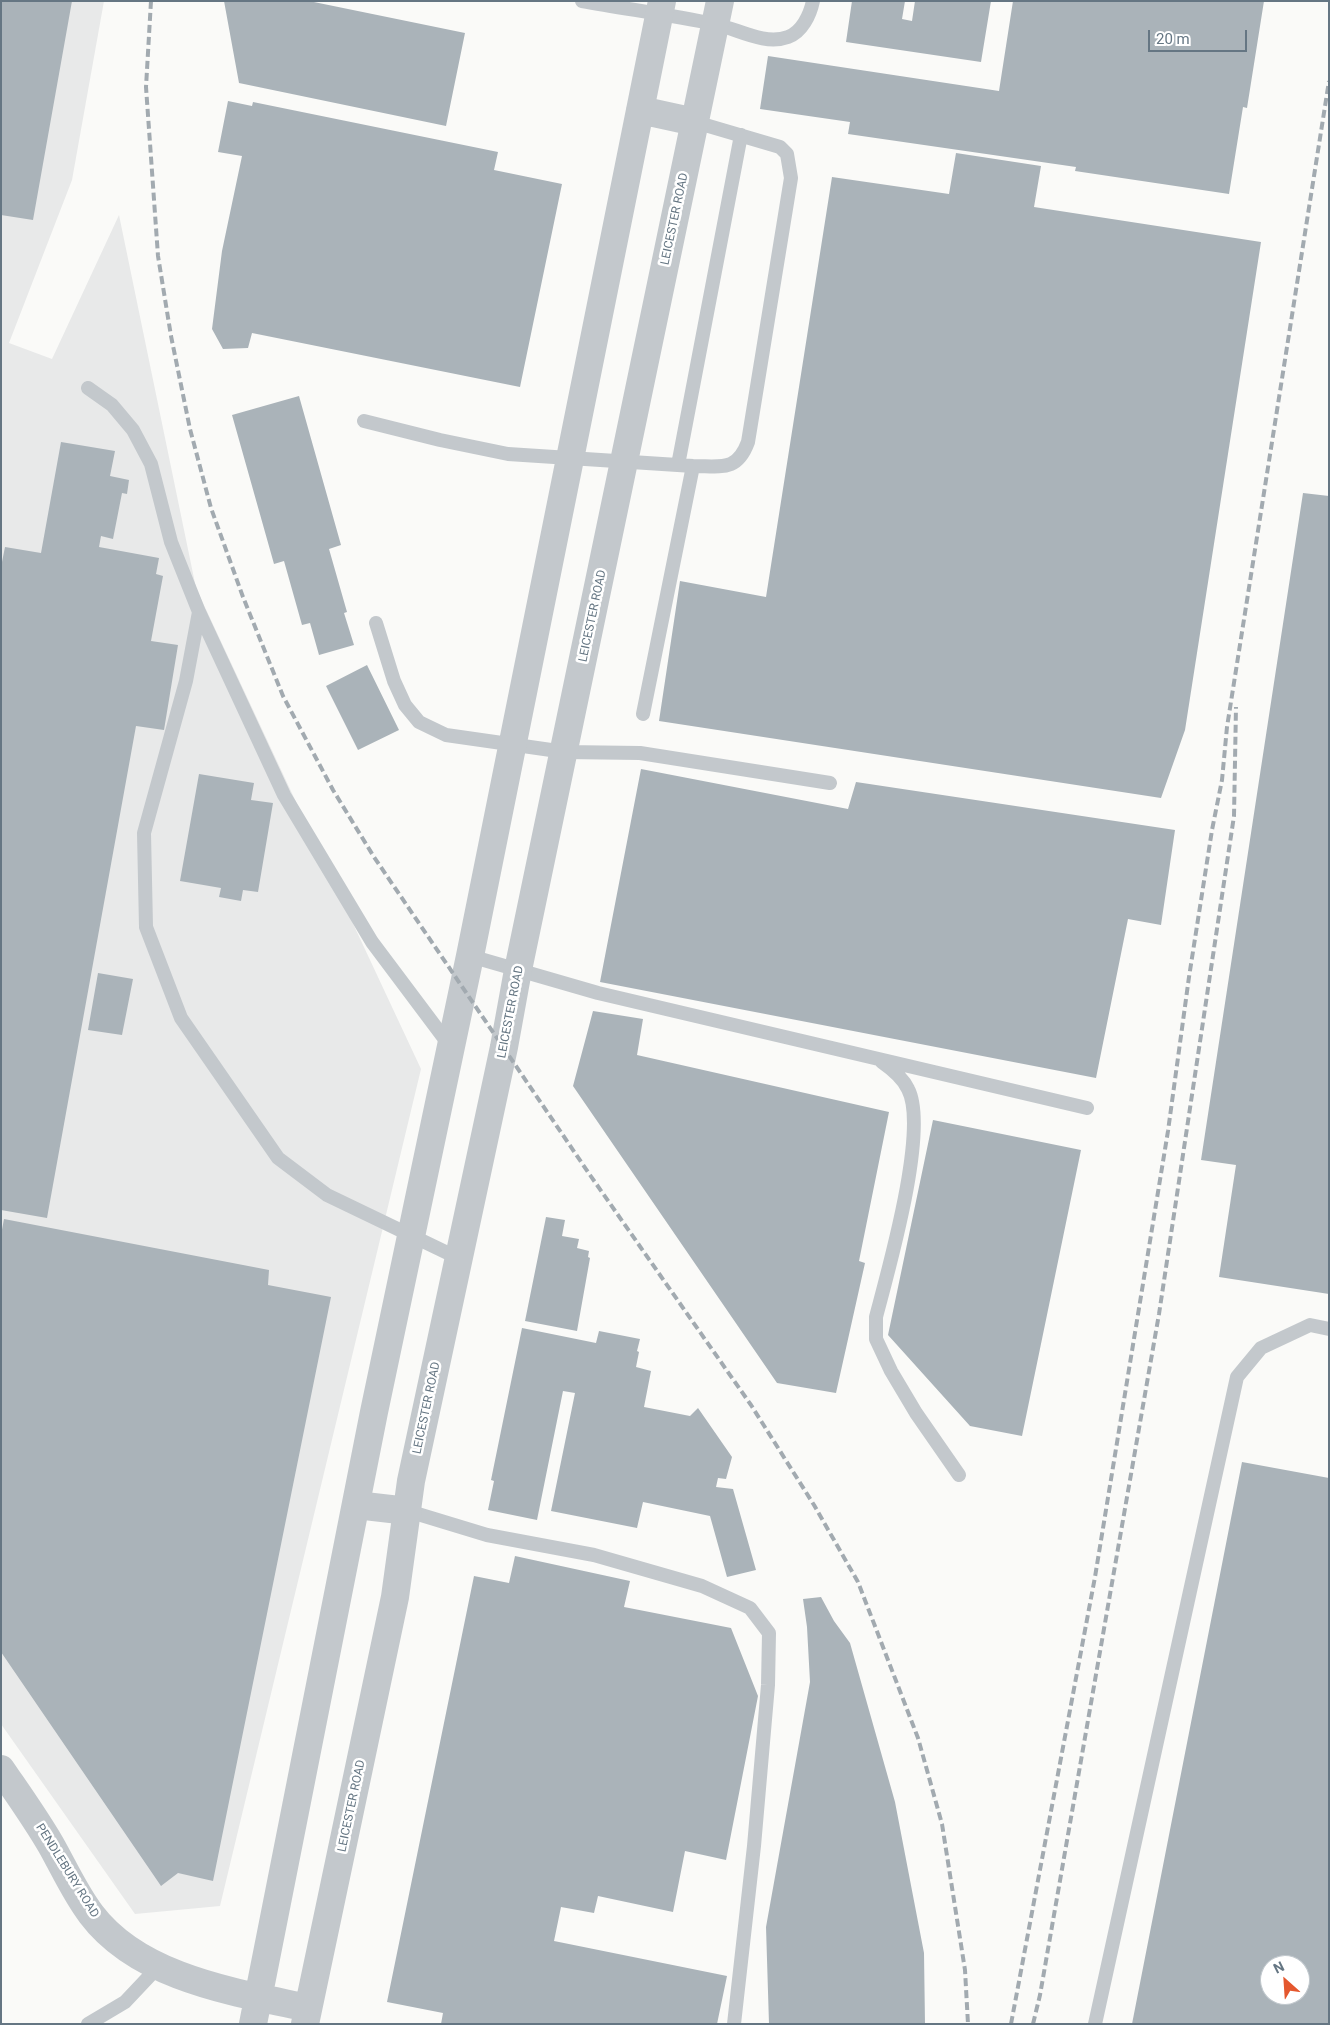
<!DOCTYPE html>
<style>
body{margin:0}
#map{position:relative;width:1330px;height:2025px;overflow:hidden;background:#fafaf8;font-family:Roboto,sans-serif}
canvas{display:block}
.frame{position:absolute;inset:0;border:2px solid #657683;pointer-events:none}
.north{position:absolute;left:1260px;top:1955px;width:50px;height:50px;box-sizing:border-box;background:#fff;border:1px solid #c1c8cd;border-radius:50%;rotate:334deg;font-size:14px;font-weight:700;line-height:20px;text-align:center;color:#657683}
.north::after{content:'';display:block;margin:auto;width:18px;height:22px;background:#e4572e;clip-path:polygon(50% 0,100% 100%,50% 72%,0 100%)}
.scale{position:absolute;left:1148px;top:30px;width:99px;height:22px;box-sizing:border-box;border:2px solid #657683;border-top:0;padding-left:6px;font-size:15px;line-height:18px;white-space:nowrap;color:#657683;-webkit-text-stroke:4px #fff;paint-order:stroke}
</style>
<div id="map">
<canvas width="1330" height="2025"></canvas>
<div class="frame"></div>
<div class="north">N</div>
<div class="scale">20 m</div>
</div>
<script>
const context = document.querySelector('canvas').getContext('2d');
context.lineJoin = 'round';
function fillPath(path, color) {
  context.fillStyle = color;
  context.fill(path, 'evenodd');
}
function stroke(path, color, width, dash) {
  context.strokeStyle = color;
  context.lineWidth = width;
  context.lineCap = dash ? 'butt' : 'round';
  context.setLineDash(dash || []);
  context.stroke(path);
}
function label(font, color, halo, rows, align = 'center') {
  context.font = font + ' Roboto,sans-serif';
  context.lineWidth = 5;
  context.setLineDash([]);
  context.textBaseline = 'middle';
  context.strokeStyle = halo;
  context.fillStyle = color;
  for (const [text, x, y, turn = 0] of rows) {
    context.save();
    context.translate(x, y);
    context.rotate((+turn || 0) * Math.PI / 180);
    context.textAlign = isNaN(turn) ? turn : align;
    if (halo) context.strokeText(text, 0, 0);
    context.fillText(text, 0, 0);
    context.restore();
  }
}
const built = new Path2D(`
 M 1,1 L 104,1 L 72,180 L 9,343 L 52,359 L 119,215 L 196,588 L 421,1069 L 220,1906 L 135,1914 L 1,1724 Z`);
const building = new Path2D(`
 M 1,1 L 72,1 L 33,220 L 1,215 Z
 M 224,1 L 309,1 L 465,33 L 446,126 L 239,83 Z
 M 852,1 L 905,1 L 902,19 L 912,21 L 915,1 L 991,1 L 981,62 L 846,42 Z
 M 1013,1 L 1264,1 L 1247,108 L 1243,107 L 1229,194 L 1075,171 L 1076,167 L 848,134 L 850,122 L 760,109 L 768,56 L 999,91 Z
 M 228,101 L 252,106 L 253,102 L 498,152 L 494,170 L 562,184 L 520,387 L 252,333 L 248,348 L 223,349 L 212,329 L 222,251 L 242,156 L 218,152 Z
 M 956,153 L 1041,166 L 1034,207 L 1261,242 L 1185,730 L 1161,798 L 659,721 L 680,581 L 766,597 L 832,177 L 949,194 Z
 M 299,396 L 341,545 L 329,549 L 347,612 L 344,613 L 354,645 L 319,655 L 310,623 L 302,625 L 284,561 L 274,564 L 232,415 Z
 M 61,442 L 115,451 L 110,476 L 129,480 L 127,494 L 122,493 L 113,539 L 101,536 L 99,547 L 159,558 L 156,574 L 163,576 L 151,641 L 178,645 L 164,730 L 136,726 L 47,1218 L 1,1210 L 1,567 L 5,547 L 41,553 Z
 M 1303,493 L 1329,496 L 1329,1294 L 1219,1277 L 1236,1165 L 1201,1160 Z
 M 367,665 L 399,730 L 358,750 L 326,686 Z
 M 641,769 L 848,809 L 856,782 L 1175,830 L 1161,925 L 1128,919 L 1096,1078 L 600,982 Z
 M 199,774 L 254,783 L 251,800 L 273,803 L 258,892 L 243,890 L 241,901 L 219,897 L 221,888 L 180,881 Z
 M 98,973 L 133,979 L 122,1035 L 88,1030 Z
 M 593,1011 L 643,1019 L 637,1055 L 889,1112 L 859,1261 L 865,1263 L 836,1393 L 777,1383 L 573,1086 Z
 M 933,1120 L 1081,1150 L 1022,1436 L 970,1426 L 888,1335 Z
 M 546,1217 L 565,1220 L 562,1236 L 579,1239 L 577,1248 L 589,1251 L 588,1257 L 590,1258 L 577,1331 L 525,1321 Z
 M 4,1219 L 269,1270 L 268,1285 L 331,1297 L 213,1881 L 178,1873 L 161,1886 L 1,1652 L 1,1235 Z
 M 522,1328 L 596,1343 L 599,1331 L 640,1339 L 637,1351 L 639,1352 L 636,1367 L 651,1371 L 644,1407 L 690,1416 L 698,1408 L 732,1457 L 726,1479 L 718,1478 L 716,1487 L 733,1489 L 756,1570 L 727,1577 L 710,1516 L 643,1502 L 637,1528 L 551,1511 L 575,1393 L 563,1391 L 537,1520 L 488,1510 L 494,1481 L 491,1480 Z
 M 1242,1462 L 1329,1478 L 1329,2024 L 1132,2024 ZM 1270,1965 L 1300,1965 L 1300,1995 L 1270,1995 Z
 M 515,1556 L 630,1581 L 624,1607 L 731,1628 L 758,1696 L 726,1860 L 685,1851 L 673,1912 L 598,1896 L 594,1913 L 561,1907 L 554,1941 L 727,1976 L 717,2024 L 441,2024 L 443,2013 L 387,2002 L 474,1576 L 509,1583 Z
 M 821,1597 L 834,1621 L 850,1643 L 895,1802 L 924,1953 L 925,2024 L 769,2024 L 766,1927 L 810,1682 L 807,1627 L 803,1599 Z`);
const service = new Path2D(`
 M 582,1 C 626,9 670,15 714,24 C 736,28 764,46 788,37 C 802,32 810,15 813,1
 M 88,388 L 112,405 L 133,430 L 151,464 L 171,542 L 199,612 L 284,795 L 372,942 L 450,1046
 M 364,421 L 440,440 L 508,454 L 693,466 C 721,466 737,472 748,442 L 791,178 L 787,154 L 780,147 L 695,122
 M 678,465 L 741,135
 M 199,612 L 186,681 L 144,833 L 146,927 L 181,1018 L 278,1158 L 327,1195 L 458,1258
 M 376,623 L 394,681 L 405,705 L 419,722 L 446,735 L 565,752 L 640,753 L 830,783
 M 643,714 L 693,466
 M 470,956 L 598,993 L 1087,1108
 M 882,1062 C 892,1069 903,1078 908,1089 C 929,1129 888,1271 876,1317 L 876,1339 L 891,1371 L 916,1413 L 959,1475
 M 408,1511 L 487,1535 L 594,1555 L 702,1586 L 750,1608 L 769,1633 L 768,1685 L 754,1846 L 734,2024
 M 88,2024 L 125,2002 L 158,1967
 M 1095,2024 L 1237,1377 L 1261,1348 L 1310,1325 L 1329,1329`);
const minor = new Path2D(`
 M 640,110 L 695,122
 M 356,1505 L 408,1511
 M 1,1769 C 18,1794 36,1819 51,1845 C 64,1868 75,1893 91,1914 C 139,1978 234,1992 308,2008
 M 253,2024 L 374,1412 L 470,956 L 662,1
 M 305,2024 L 395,1597 L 411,1481 L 504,1047 L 518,970 L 720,1`);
const rail = new Path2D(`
 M 151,1 L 146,87 L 158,256 L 171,336 L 190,429 L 211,508 L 243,597 L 283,696 L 333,790 L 374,857 L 590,1175 L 751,1405 L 814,1505 L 858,1582 L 918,1738 L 942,1824 L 965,1970 L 968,2024
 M 1011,2024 L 1095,1577 L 1168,1131 L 1189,977 L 1212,830 L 1222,780 L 1227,727 L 1329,81
 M 1033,2024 L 1040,1995 L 1159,1314 L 1234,816 L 1236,707`);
const streetNames = [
 ["LEICESTER ROAD",675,219,-78],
 ["LEICESTER ROAD",593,616,-78],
 ["LEICESTER ROAD",511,1012,-79],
 ["LEICESTER ROAD",427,1408,-78],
 ["LEICESTER ROAD",352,1806,-78],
 ["PENDLEBURY ROAD",67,1871,58]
];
fillPath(built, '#e8e9e9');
fillPath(building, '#aab3b9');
stroke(service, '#c3c8cc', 14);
stroke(minor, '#c3c8cc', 28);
stroke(rail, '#a2aab0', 4, [8, 4]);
label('12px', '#657683', '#fff', streetNames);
</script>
